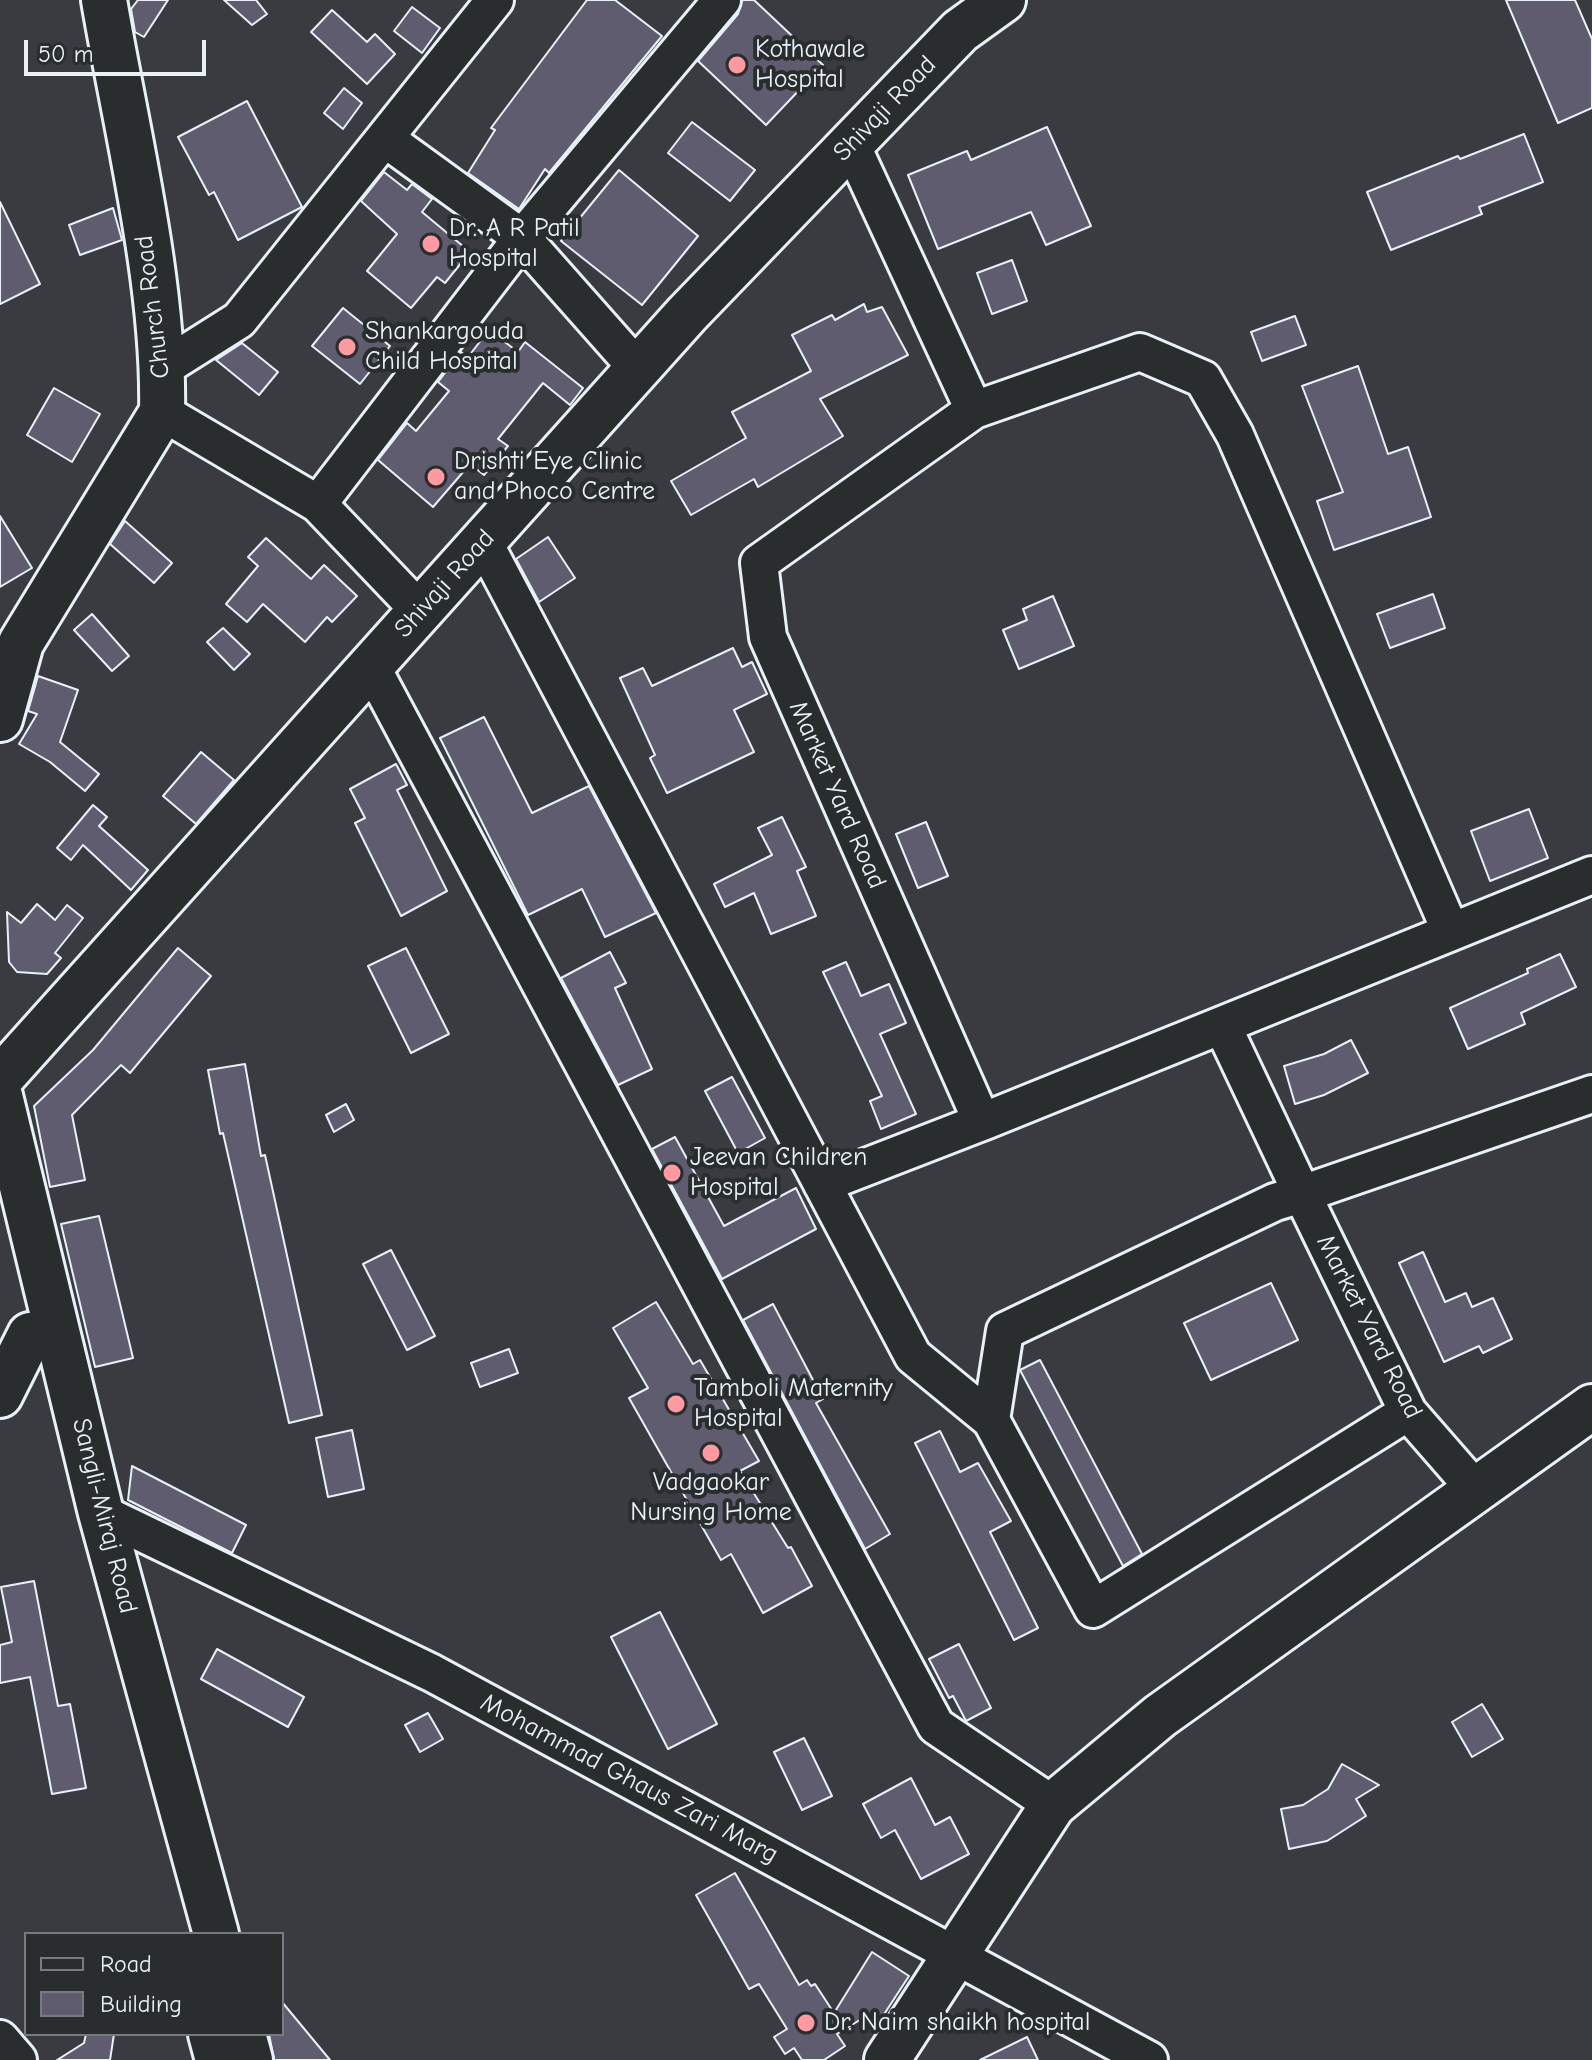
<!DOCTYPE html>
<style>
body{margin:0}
#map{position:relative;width:1592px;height:2060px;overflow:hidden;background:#3a3b41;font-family:"Comic Neue",sans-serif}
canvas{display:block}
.legend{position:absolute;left:24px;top:1932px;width:260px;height:104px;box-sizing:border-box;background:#2a2d2e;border:2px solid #767b7f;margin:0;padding:10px 14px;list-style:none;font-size:24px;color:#e8f1f8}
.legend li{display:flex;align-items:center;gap:16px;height:40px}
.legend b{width:40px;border:2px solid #767b7f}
.scale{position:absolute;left:24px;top:40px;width:182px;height:36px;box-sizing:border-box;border:4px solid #e8f1f8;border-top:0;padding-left:10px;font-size:24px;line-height:28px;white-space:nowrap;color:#e8f1f8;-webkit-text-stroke:6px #2a2d2e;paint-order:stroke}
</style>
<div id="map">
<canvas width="1592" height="2060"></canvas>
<ul class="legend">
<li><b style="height:10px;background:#2a2d2e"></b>Road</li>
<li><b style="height:22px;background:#5e5c6e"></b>Building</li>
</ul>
<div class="scale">50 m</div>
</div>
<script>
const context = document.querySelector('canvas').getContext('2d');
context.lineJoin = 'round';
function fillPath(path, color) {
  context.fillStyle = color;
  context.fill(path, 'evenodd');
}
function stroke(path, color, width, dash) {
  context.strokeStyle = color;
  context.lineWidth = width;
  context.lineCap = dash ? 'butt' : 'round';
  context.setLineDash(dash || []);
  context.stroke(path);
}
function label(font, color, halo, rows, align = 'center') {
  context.font = font + ' "Comic Neue",sans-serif';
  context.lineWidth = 8;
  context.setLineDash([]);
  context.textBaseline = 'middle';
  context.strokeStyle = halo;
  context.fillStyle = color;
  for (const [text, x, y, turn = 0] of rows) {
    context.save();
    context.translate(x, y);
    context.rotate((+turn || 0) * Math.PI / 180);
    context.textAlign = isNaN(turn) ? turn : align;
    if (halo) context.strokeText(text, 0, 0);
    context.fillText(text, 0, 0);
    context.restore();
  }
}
const building = new Path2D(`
 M 138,0 L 168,0 L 144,37 L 135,32 L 131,9 Z
 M 224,0 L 256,0 L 267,14 L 252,25 Z
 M 587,0 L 615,0 L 662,36 L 549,173 L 545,169 L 519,209 L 468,173 L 495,130 L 491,128 Z
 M 742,0 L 754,0 L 823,65 L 766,125 L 698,61 L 738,14 Z
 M 1506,0 L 1575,0 L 1592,39 L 1592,108 L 1558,123 Z
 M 412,7 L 440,28 L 422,53 L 394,31 Z
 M 332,10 L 367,42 L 375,34 L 395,54 L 367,84 L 311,32 Z
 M 344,88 L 362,103 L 343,129 L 324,113 Z
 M 247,101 L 302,207 L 238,240 L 214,192 L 209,195 L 178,137 Z
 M 692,122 L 755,170 L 730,201 L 668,153 Z
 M 1047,127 L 1091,226 L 1046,245 L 1031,212 L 938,249 L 908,175 L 967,151 L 971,160 Z
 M 1524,134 L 1543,182 L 1479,207 L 1482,214 L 1391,250 L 1367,192 L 1458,156 L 1460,159 Z
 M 619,170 L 698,236 L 642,305 L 561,241 Z
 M 384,172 L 407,190 L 412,184 L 432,199 L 422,212 L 470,252 L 445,283 L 437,277 L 411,308 L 367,271 L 397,234 L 361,201 Z
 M 0,202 L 40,284 L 0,304 Z
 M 113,208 L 122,240 L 80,255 L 69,225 Z
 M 1012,260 L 1027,301 L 992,314 L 977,273 Z
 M 864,304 L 867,312 L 882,307 L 908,355 L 820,399 L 843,436 L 758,487 L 754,479 L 691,515 L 671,481 L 746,438 L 732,412 L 811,371 L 792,335 L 832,315 L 835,320 Z
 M 343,308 L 390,346 L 360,384 L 312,346 Z
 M 1295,316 L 1306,345 L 1262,361 L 1251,332 Z
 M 489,330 L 518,352 L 525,342 L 583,388 L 570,405 L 543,383 L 498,439 L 508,446 L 484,475 L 470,464 L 433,507 L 378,460 L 407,423 L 416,431 L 449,391 L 438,382 L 461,352 L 468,357 Z
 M 242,343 L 278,372 L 259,395 L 216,360 Z
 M 1358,366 L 1388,454 L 1408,447 L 1431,517 L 1334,550 L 1317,501 L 1343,492 L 1302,386 Z
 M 54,388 L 100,414 L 72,462 L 27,435 Z
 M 0,516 L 32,568 L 0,587 Z
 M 125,521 L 172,563 L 154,583 L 110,544 Z
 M 548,537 L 575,578 L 539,602 L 516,559 Z
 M 266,538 L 311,579 L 324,565 L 357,596 L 332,622 L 327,617 L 305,642 L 263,604 L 247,622 L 226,604 L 258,566 L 248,557 Z
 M 1433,594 L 1445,628 L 1390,648 L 1377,614 Z
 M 1053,596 L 1074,646 L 1019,669 L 1003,630 L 1027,620 L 1023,609 Z
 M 92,614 L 129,656 L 112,671 L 74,630 Z
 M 223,628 L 250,654 L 234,670 L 207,642 Z
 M 733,648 L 742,667 L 752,662 L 767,694 L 734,710 L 754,752 L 667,793 L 650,758 L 655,755 L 620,678 L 643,668 L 652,686 Z
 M 38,676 L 78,690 L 60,742 L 99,774 L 85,791 L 50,762 L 19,744 L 37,714 L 28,711 Z
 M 484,717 L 532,813 L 589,786 L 656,913 L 605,937 L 582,889 L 528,915 L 440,738 Z
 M 201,752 L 234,780 L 196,824 L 163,796 Z
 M 396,764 L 407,785 L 397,790 L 447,891 L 401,916 L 355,823 L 365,818 L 350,789 Z
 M 93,805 L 107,817 L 99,826 L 148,870 L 131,890 L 83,845 L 71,860 L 57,848 Z
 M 1529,809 L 1548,858 L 1490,881 L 1471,831 Z
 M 782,817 L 806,867 L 797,871 L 816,916 L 771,934 L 754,893 L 725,907 L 714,884 L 772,855 L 758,828 Z
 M 926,822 L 948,876 L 918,888 L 896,834 Z
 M 37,904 L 55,920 L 67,905 L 83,918 L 55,953 L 61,958 L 47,974 L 17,972 L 9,962 L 7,912 L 21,923 Z
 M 178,948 L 211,976 L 130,1073 L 121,1065 L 72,1115 L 85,1180 L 50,1187 L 34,1106 L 93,1050 Z
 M 406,948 L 449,1034 L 411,1053 L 368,966 Z
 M 610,952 L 626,983 L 615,988 L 652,1069 L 618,1085 L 561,978 Z
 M 1560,954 L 1576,987 L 1521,1013 L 1525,1024 L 1468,1049 L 1450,1008 L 1528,973 L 1527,969 Z
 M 846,962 L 861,996 L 889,984 L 906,1023 L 880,1034 L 916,1114 L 881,1129 L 870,1101 L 882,1096 L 823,972 Z
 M 1351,1040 L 1368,1073 L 1324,1095 L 1295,1104 L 1284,1066 L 1324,1054 Z
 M 245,1064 L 261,1156 L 265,1155 L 322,1415 L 289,1423 L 223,1133 L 220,1134 L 208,1070 Z
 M 732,1077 L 765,1138 L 738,1153 L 705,1091 Z
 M 346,1104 L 354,1120 L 334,1132 L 326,1115 Z
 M 675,1137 L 724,1226 L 796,1188 L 816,1229 L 722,1279 L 652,1149 Z
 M 99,1216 L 133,1358 L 95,1367 L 61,1224 Z
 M 391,1250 L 435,1336 L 407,1350 L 363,1264 Z
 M 1423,1252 L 1445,1302 L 1466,1293 L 1472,1307 L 1493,1298 L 1512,1339 L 1483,1353 L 1479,1346 L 1444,1362 L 1399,1263 Z
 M 1271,1283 L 1298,1340 L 1211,1380 L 1184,1323 Z
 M 656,1302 L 693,1364 L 700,1360 L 759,1461 L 740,1471 L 788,1548 L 791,1547 L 812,1586 L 763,1613 L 731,1554 L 721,1560 L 629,1398 L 648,1388 L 613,1328 Z
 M 773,1304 L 823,1399 L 816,1403 L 890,1534 L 865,1549 L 743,1320 Z
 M 509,1349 L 518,1373 L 480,1387 L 471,1363 Z
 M 1040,1360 L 1142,1554 L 1123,1566 L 1020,1370 Z
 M 352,1430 L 364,1489 L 328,1497 L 316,1438 Z
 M 940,1431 L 960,1472 L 978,1463 L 1011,1521 L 990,1532 L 1038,1628 L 1014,1640 L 915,1443 Z
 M 132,1466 L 246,1525 L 232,1553 L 128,1500 Z
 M 34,1581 L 58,1706 L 70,1704 L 86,1788 L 52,1794 L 30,1677 L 0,1683 L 0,1645 L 12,1642 L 1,1587 Z
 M 660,1612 L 717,1724 L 668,1749 L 611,1637 Z
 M 959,1644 L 991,1708 L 966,1721 L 953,1696 L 949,1698 L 929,1659 Z
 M 217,1649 L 304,1697 L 288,1727 L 201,1679 Z
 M 1482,1704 L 1503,1739 L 1472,1757 L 1452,1722 Z
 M 428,1713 L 443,1739 L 420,1752 L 405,1725 Z
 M 804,1738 L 832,1796 L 802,1810 L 774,1752 Z
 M 1342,1764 L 1379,1785 L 1356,1799 L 1366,1816 L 1327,1841 L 1289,1849 L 1281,1809 L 1303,1805 L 1328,1789 Z
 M 911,1778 L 935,1825 L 950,1817 L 969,1854 L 921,1879 L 895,1830 L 881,1838 L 863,1804 Z
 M 735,1873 L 799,1985 L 807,1980 L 811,1986 L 815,1984 L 834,2013 L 872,1952 L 909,1976 L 879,2022 L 868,2015 L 837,2034 L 845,2046 L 824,2060 L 802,2060 L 794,2048 L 785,2054 L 774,2037 L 787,2029 L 759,1984 L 749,1989 L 696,1895 Z
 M 282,2002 L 330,2060 L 274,2060 L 269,2034 L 282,2034 Z
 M 86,2034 L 114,2034 L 110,2060 L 57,2060 L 84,2043 Z
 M 1027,2037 L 1038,2060 L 980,2060 Z`);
const minor = new Path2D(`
 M 387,140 L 522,238 L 638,369
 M 851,144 L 974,410 L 759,563 L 768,637 L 982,1122 L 1222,1025 L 1302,1194 L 1592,1094
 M 163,368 L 239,320 L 495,0
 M 974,410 L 1140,352 L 1203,379 L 1235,435 L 1451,932
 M 162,412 L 318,504 L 420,611
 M 318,504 L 522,238 L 722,0
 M 483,541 L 913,1356 L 991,1420 L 1093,1609 L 1408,1412
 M 371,666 L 936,1726 L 1053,1805
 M 1222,1025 L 1592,875
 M 822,1184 L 982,1122
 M 991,1420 L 1005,1331 L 1275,1202 L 1302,1194 L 1408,1412 L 1476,1490
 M 101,1513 L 432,1673 L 1149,2060
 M 0,2039 L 18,2060`);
const major = new Path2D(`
 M 0,719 L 21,643 L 162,412 C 165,283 126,129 104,0
 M 0,1079 L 687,314 L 960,31 L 1003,0
 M 0,1395 L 30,1335
 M 887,2060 L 1053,1805 L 1160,1716 L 1592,1407`);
const highway = new Path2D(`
 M 0,1096 L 101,1513 L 216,1934
 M 211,2034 L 218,2060
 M 243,2034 L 250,2060`);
const markers = [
 [737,65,10,"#ff9aa2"],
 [431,244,10,"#ff9aa2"],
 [347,347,10,"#ff9aa2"],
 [436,477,10,"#ff9aa2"],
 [672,1173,10,"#ff9aa2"],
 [676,1404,10,"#ff9aa2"],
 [711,1453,10,"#ff9aa2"],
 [806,2023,10,"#ff9aa2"]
];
const poiNames = [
 ["Kothawale",755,50],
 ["Hospital",755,80],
 ["Dr. A R Patil",449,229],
 ["Hospital",449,259],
 ["Shankargouda",365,332],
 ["Child Hospital",365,362],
 ["Drishti Eye Clinic",454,462],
 ["and Phoco Centre",454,492],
 ["Jeevan Children",690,1158],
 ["Hospital",690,1188],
 ["Tamboli Maternity",694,1389],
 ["Hospital",694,1419],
 ["Vadgaokar",711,1483,"center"],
 ["Nursing Home",711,1513,"center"],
 ["Dr. Naim shaikh hospital",824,2023]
];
const streetNames = [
 ["Shivaji Road",885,109,-46],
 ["Church Road",153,307,-97],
 ["Shivaji Road",445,584,-48],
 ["Market Yard Road",837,795,66],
 ["Market Yard Road",1369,1327,63],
 ["Sangli-Miraj Road",104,1516,76],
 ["Mohammad Ghaus Zari Marg",629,1779,28]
];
fillPath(building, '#5e5c6e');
stroke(building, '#e8f1f8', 2);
stroke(minor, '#e8f1f8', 42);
stroke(major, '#e8f1f8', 50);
stroke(highway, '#e8f1f8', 50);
stroke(minor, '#2a2d2e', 36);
stroke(major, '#2a2d2e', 44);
stroke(highway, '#2a2d2e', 44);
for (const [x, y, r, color] of markers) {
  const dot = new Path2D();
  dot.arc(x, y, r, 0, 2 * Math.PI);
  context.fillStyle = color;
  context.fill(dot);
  stroke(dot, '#2a2d2e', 3);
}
label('26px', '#e8f1f8', '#2a2d2e', poiNames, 'left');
label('26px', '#e8f1f8', '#2a2d2e', streetNames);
</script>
